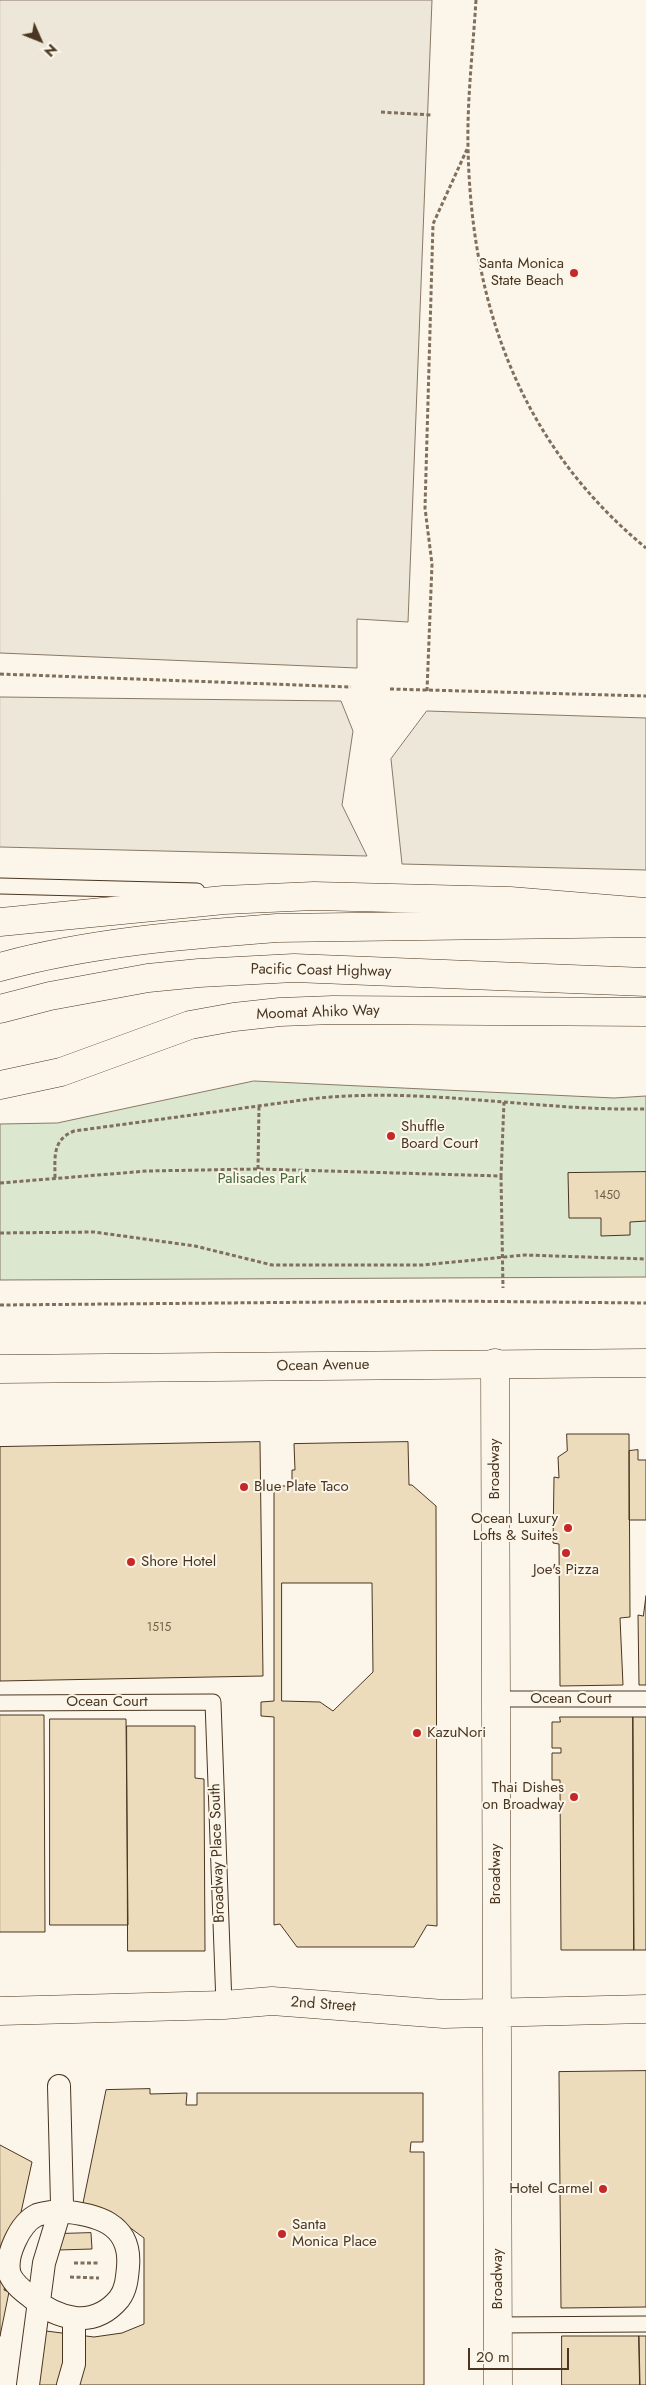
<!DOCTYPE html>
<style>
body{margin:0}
#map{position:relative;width:646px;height:2385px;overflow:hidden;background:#fbf6e9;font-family:Jost,sans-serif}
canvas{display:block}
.north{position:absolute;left:15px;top:15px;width:50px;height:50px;-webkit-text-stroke:4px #fbf6e9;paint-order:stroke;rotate:134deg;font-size:14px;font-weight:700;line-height:20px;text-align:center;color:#4a3520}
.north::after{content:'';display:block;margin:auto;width:18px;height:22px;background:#4a3520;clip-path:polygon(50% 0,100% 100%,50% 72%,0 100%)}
.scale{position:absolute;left:468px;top:2348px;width:101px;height:22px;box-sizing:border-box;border:2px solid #4a3520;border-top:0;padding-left:6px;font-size:15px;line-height:18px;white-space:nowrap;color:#4a3520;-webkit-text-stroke:4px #fbf6e9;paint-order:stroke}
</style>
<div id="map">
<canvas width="646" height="2385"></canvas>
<div class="north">N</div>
<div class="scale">20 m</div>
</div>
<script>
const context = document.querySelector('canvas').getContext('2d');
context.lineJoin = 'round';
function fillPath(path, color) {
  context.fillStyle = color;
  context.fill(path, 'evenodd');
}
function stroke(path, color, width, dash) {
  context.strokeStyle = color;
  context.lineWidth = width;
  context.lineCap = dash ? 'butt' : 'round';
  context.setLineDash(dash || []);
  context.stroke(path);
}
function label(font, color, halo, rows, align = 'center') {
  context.font = font + ' Jost,sans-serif';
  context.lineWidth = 4;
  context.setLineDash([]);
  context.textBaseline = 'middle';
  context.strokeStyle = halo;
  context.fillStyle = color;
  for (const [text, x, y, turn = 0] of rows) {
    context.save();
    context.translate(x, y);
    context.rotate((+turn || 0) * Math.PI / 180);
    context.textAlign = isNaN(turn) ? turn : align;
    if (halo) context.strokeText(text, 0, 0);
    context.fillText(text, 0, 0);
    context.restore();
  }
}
const green = new Path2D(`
 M 254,1081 L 614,1098 L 646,1096 L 646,1277 L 0,1280 L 0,1124 L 57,1123 Z`);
const parking = new Path2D(`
 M 0,0 L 432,0 L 408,622 L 357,619 L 357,668 L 0,653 Z
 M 0,697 L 341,701 L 353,731 L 342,805 L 367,856 L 0,847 Z
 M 427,711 L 646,718 L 646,870 L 402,864 L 391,759 Z`);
const building = new Path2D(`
 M 646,1172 L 646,1221 L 630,1222 L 630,1235 L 601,1236 L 601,1218 L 569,1218 L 568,1173 Z
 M 567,1434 L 629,1434 L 630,1617 L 620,1618 L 623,1685 L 560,1686 L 559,1544 L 553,1543 L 554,1477 L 559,1478 L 558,1457 L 567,1451 Z
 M 260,1442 L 263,1676 L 0,1681 L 0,1447 Z
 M 408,1442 L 409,1485 L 412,1485 L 436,1506 L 437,1926 L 427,1925 L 414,1947 L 297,1947 L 280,1924 L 274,1925 L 274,1717 L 261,1716 L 261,1702 L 274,1701 L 274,1486 L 292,1486 L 292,1470 L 295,1470 L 294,1444 ZM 282,1583 L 372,1583 L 373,1672 L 333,1711 L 320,1702 L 282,1701 Z
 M 638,1450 L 638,1460 L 646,1460 L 646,1520 L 629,1520 L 629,1451 Z
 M 646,1596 L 646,1685 L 639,1685 L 638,1615 L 643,1616 Z
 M 0,1715 L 44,1715 L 45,1932 L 0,1932 Z
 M 560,1717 L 633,1717 L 634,1950 L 561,1950 L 560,1780 L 552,1780 L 552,1753 L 561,1753 L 561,1748 L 552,1748 L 552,1722 L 560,1722 Z
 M 633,1717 L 646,1717 L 646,1950 L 634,1950 Z
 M 50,1719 L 126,1719 L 128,1925 L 50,1925 Z
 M 127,1726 L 195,1726 L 195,1778 L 204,1779 L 205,1951 L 128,1951 Z
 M 646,2071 L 646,2307 L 561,2308 L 559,2072 Z
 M 150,2089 L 150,2094 L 187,2093 L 186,2105 L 197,2105 L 197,2093 L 423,2093 L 423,2142 L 411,2142 L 410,2152 L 424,2152 L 424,2385 L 37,2385 L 46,2331 L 94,2337 L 122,2333 L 144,2324 L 144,2238 L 125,2224 L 82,2208 L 106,2090 Z
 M 0,2145 L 32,2162 L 4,2290 L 9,2292 L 0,2336 Z
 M 91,2233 L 92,2249 L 58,2250 L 58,2234 Z
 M 562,2336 L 639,2336 L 640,2385 L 562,2385 Z
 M 639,2336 L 646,2336 L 646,2385 L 640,2385 Z`);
const path = new Path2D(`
 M 476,0 C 473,49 467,99 468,147 C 471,306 521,445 646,548
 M 381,112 L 431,115
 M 0,674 L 351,687
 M 390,689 L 646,696
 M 427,691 L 432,564 L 425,508 L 433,224 L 468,147
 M 258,1169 L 259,1106
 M 501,1176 L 503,1288
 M 55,1178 C 55,1157 52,1140 74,1131 L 310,1099 C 421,1086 534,1111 646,1109
 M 0,1183 L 147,1171 L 258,1169 L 501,1176 L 504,1102
 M 0,1233 L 94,1232 L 195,1246 L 272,1265 L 423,1265 L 525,1255 L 646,1259
 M 0,1305 L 445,1301 L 646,1303
 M 74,2263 L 100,2263
 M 70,2277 L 99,2278`);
const service = new Path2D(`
 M 0,886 L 197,891
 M 496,1699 L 646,1699
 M 0,1703 L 213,1702 L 224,2005
 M 498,2325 L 646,2324`);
const pedestrian = new Path2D(`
 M 59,2211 C 96,2214 132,2223 128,2267 C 127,2279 126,2290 119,2299 C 93,2330 57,2319 31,2297 C 23,2291 14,2284 10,2275 C 4,2257 20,2223 37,2215 C 43,2213 52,2212 59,2211 Z
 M 28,2385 L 44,2263 L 62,2204 L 59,2086
 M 68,2385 L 74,2364 L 74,2318`);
const tertiary = new Path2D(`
 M 0,922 L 224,900 L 314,896 L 510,901 L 646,912
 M 0,1085 L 61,1072 L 190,1025 L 234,1017 L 280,1012 L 333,1010 L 646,1012
 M 495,1363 L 498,2385
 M 0,2011 L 224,2005 L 272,2001 L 444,2014 L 646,2009`);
const secondary = new Path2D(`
 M 0,1369 L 646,1363`);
const trunk = new Path2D(`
 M 0,967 C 91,942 184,935 277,928 L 646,923
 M 0,1009 L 50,996 L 148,978 L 199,973 L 294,968 L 646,982`);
const markers = [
 [574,273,5,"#c62828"],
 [391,1136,5,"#c62828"],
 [244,1487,5,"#c62828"],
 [568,1528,5,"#c62828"],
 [566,1553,5,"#c62828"],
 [131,1562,5,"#c62828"],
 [417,1733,5,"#c62828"],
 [574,1797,5,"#c62828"],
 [603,2189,5,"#c62828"],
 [282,2234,5,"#c62828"]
];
const numberNames = [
 ["1450",607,1196],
 ["1515",159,1628]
];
const poiNames = [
 ["Santa Monica",564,264,"right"],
 ["State Beach",564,281,"right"],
 ["Shuffle",401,1127],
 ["Board Court",401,1144],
 ["Blue Plate Taco",254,1487],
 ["Ocean Luxury",558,1519,"right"],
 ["Lofts & Suites",558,1536,"right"],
 ["Shore Hotel",141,1562],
 ["Joe's Pizza",566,1570,"center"],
 ["KazuNori",427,1733],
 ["Thai Dishes",564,1788,"right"],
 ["on Broadway",564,1805,"right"],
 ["Hotel Carmel",593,2189,"right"],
 ["Santa",292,2225],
 ["Monica Place",292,2242]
];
const streetNames = [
 ["Pacific Coast Highway",321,971,1],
 ["Moomat Ahiko Way",318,1013,-2],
 ["Ocean Avenue",323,1366,-1],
 ["Broadway",495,1469,-90],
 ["Ocean Court",571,1699],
 ["Ocean Court",107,1702],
 ["Broadway Place South",218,1853,-92],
 ["Broadway",496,1874,-90],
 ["2nd Street",323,2005,4],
 ["Broadway",498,2279,-90]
];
const parkNames = [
 ["Palisades Park",262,1179]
];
fillPath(green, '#dce7d0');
stroke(green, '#887966', 1);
fillPath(parking, '#ede7d9');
stroke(parking, '#887966', 1);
fillPath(building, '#ecdcbc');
stroke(building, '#4a3520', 1);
stroke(service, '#4a3520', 17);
stroke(pedestrian, '#4a3520', 24);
stroke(tertiary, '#4a3520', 29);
stroke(secondary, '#4a3520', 29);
stroke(trunk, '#4a3520', 29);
stroke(path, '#7f6f5c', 3, [4, 2.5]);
stroke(service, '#fbf6e9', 15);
stroke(pedestrian, '#fbf6e9', 22);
stroke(tertiary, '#fbf6e9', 28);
stroke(secondary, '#fbf6e9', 28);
stroke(trunk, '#fbf6e9', 28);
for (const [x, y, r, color] of markers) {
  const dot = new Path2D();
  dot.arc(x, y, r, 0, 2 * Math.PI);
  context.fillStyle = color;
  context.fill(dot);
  stroke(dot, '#fbf6e9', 2);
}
label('12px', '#725f47', null, numberNames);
label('15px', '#4a3520', '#fbf6e9', poiNames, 'left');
label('15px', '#4a3520', '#fbf6e9', streetNames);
label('15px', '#436837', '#fbf6e9', parkNames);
</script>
